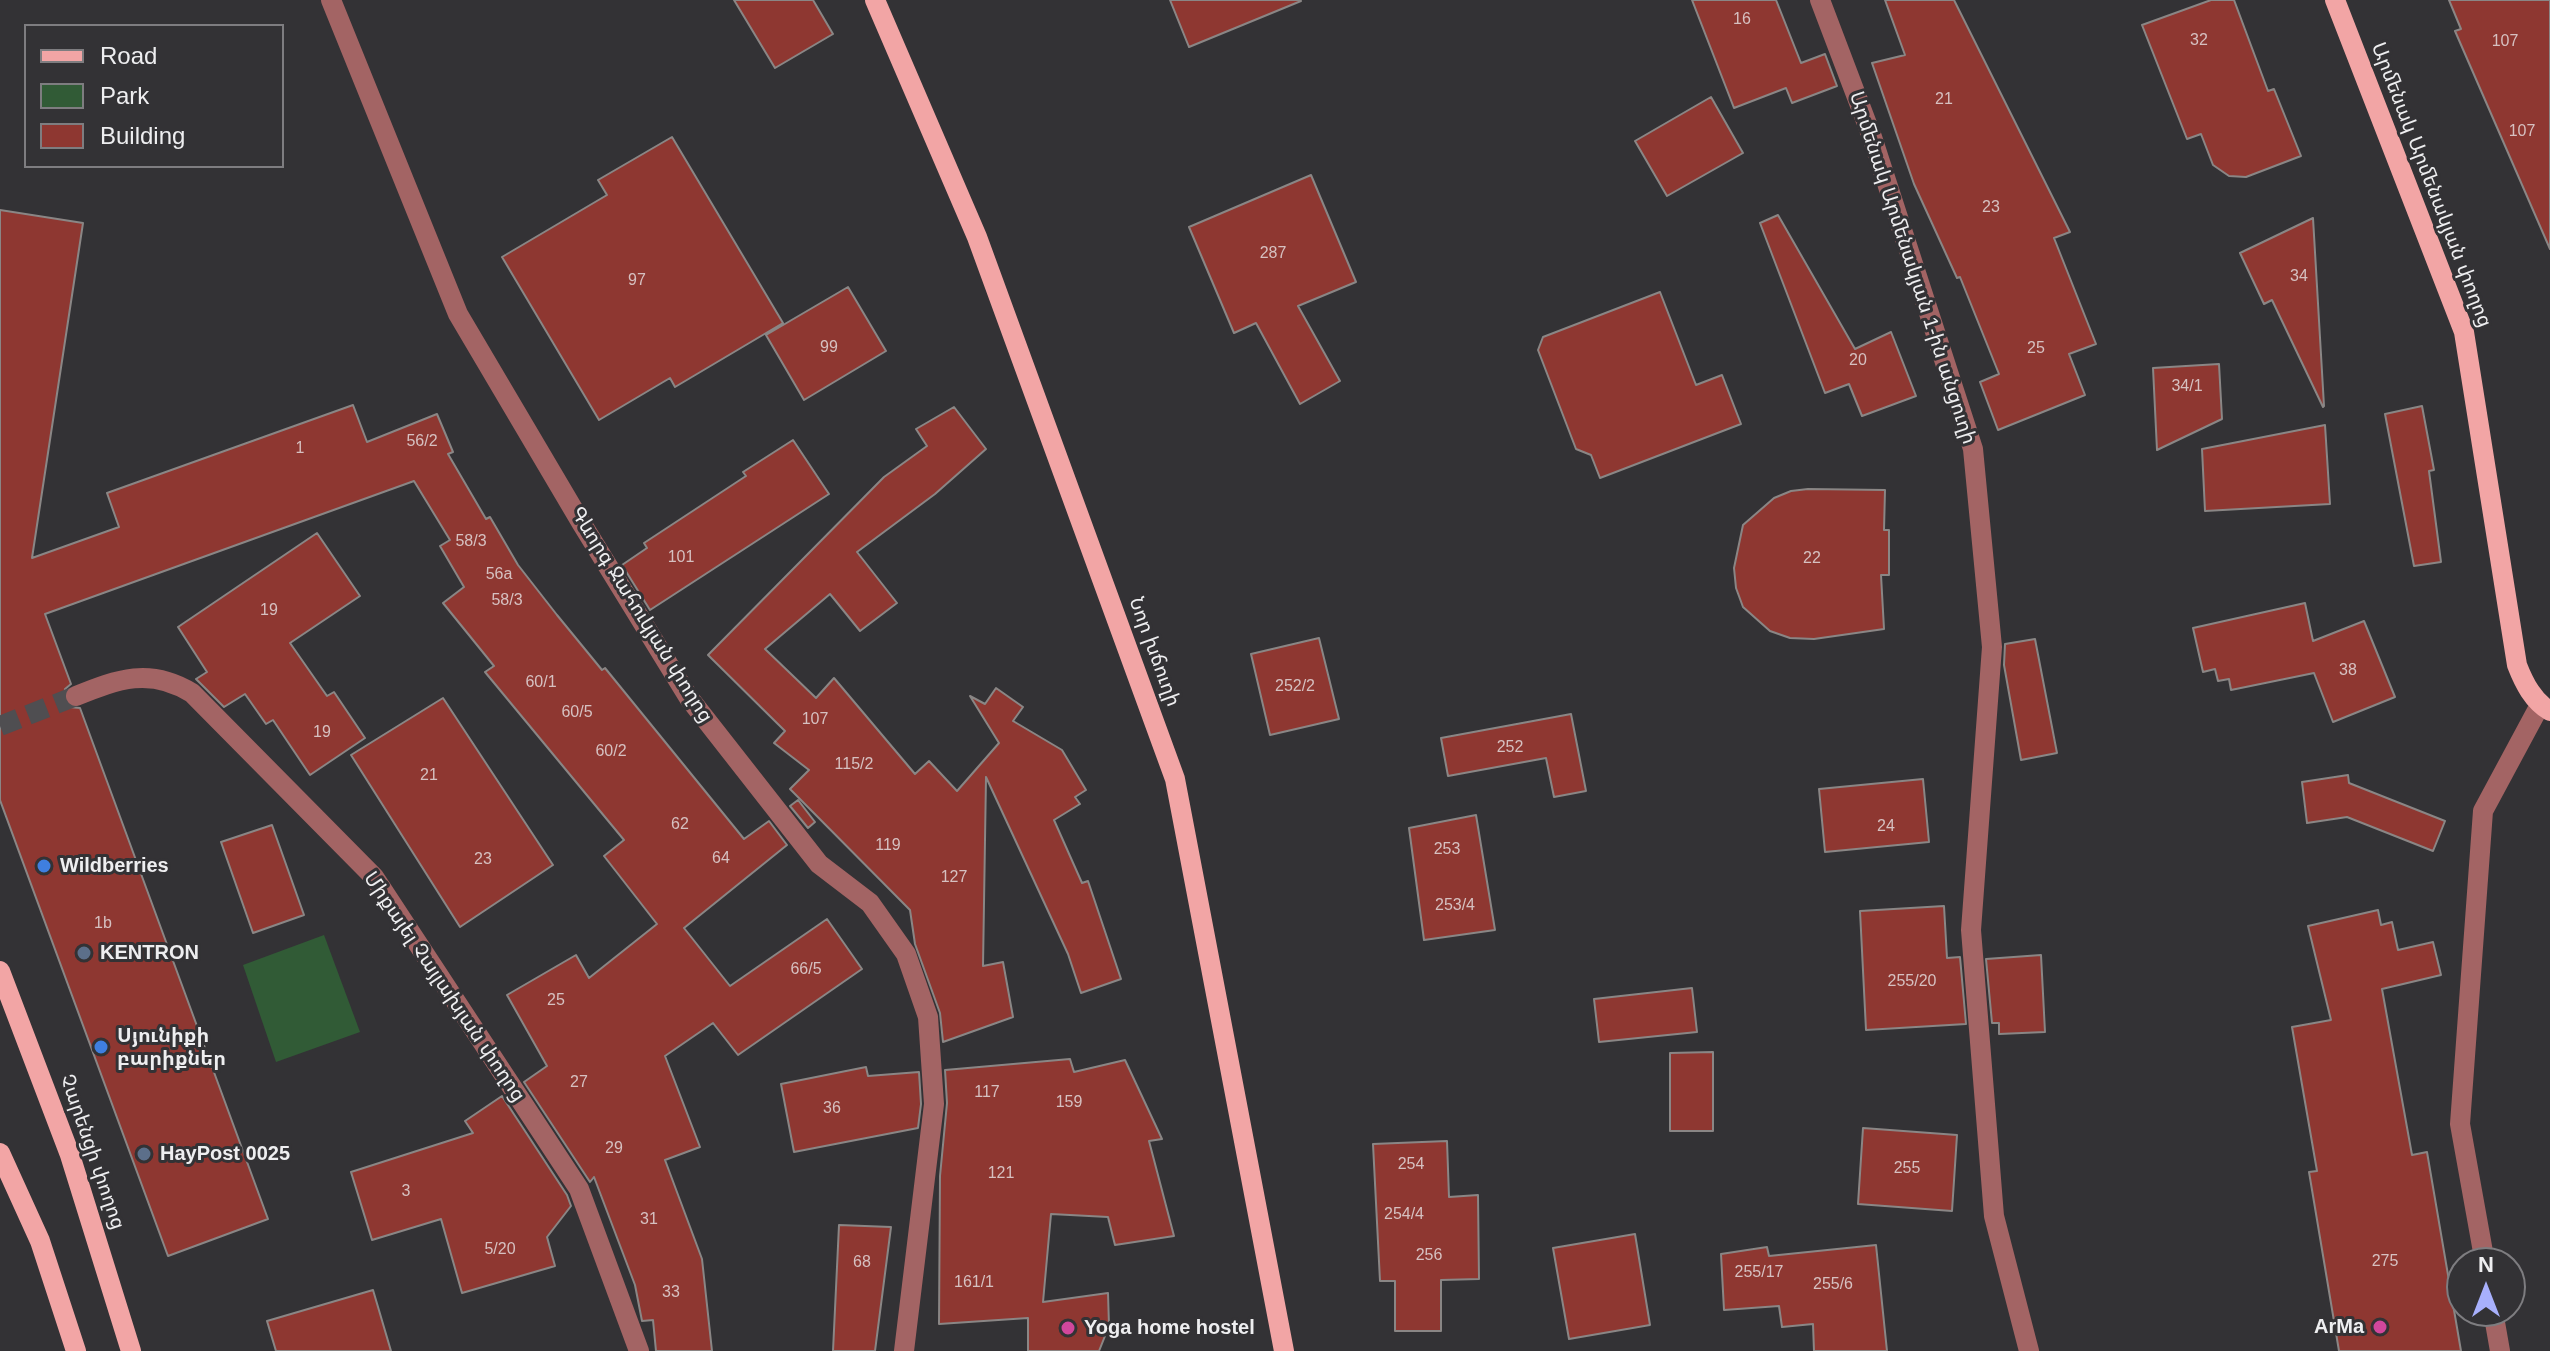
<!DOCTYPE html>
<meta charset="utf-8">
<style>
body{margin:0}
#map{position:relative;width:2550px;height:1351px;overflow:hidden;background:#333235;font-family:Arial,sans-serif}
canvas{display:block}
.legend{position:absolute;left:24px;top:24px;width:260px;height:144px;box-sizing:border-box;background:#333235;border:2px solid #7e7d80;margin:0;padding:10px 14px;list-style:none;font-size:24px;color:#eeeef0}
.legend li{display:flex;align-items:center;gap:16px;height:40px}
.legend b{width:40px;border:2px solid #7e7d80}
.north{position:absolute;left:2446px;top:1247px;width:80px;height:80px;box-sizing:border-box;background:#333235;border:2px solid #7e7d80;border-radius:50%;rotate:0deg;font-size:22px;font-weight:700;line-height:32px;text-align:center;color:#eeeef0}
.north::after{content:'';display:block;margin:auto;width:28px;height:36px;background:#a8b0fc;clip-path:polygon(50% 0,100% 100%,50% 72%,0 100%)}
</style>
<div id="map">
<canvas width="2550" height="1351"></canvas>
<ul class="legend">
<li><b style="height:10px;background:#f2a5a5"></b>Road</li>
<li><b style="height:22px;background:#315b36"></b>Park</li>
<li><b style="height:22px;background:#8e3731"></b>Building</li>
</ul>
<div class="north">N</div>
</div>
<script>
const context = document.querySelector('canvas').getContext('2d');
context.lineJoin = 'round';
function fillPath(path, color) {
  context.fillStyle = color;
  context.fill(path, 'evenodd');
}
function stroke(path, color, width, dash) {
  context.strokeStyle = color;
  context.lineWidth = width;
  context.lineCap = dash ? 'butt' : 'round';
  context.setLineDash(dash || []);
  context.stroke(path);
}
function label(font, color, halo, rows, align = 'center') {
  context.font = font + ' Arial,"Noto Sans Armenian",sans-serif';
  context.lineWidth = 6;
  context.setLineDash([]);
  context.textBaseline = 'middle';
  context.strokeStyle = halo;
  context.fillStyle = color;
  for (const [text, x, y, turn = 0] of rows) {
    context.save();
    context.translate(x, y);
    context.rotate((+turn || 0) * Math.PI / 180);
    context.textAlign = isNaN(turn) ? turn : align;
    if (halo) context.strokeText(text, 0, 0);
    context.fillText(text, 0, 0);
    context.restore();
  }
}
const green = new Path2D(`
 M 324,935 L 360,1032 L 276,1062 L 243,965 Z`);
const building = new Path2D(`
 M 734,0 L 813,0 L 833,34 L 775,68 Z
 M 1170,0 L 1300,0 L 1301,1 L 1189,47 Z
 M 1692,0 L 1776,0 L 1801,63 L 1825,54 L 1837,86 L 1792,103 L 1786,88 L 1734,108 Z
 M 1885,0 L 1954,0 L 2070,232 L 2054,238 L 2096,344 L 2069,354 L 2085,395 L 1998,430 L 1980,382 L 1999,374 L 1960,277 L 1957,278 L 1914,184 L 1872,63 L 1905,55 Z
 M 2211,0 L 2234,0 L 2268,91 L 2274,89 L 2301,156 L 2246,177 L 2229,176 L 2213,165 L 2201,134 L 2187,139 L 2142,25 Z
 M 2449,0 L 2550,0 L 2550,249 L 2455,31 L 2461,29 Z
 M 1711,97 L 1743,153 L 1667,196 L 1635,141 Z
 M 672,137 L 783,323 L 675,387 L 670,378 L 599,420 L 502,257 L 607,195 L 598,180 Z
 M 1311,175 L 1356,282 L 1298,306 L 1340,381 L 1300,404 L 1256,323 L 1234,333 L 1189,227 Z
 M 0,210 L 83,223 L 32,558 L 119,527 L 107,493 L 353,405 L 367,442 L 437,414 L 453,452 L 448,454 L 486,519 L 490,517 L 518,565 L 557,615 L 602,670 L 605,668 L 744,839 L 769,821 L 787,845 L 684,928 L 730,986 L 827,919 L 862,969 L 738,1055 L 713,1023 L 665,1056 L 700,1147 L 665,1160 L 702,1259 L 712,1351 L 656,1351 L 653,1320 L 642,1321 L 635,1285 L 594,1177 L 590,1182 L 524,1082 L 547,1066 L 507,995 L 576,955 L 589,978 L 657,924 L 604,856 L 624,840 L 485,672 L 494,666 L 443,603 L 464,587 L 440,546 L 450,540 L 414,481 L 45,614 L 71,684 L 65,689 L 64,700 L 69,707 L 80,708 L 268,1219 L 168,1256 L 0,800 Z
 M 1778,215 L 1855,349 L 1891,332 L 1916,396 L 1862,416 L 1849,384 L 1825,393 L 1760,223 Z
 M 2313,218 L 2324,406 L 2323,407 L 2272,300 L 2264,304 L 2240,253 Z
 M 848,287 L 886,351 L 804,400 L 766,335 Z
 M 1660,292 L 1696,385 L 1722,375 L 1741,424 L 1600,478 L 1591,455 L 1576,449 L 1538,350 L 1543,337 Z
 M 2219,364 L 2222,419 L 2157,450 L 2153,368 Z
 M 2422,406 L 2434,470 L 2429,471 L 2441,562 L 2414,566 L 2385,414 Z
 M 954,407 L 986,449 L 935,494 L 857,552 L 897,603 L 860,631 L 830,594 L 765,649 L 816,698 L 834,678 L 915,774 L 929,761 L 957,791 L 999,743 L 970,696 L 985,704 L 996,688 L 1023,707 L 1013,721 L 1062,750 L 1086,790 L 1075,797 L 1080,804 L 1054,820 L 1082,883 L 1088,881 L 1121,979 L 1081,993 L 1068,954 L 986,777 L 983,966 L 1003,962 L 1013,1017 L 943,1042 L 940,1013 L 915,944 L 910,910 L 790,789 L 809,770 L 774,743 L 785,731 L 708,655 L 884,477 L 927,446 L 916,429 Z
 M 2325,425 L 2330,504 L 2205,511 L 2202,449 Z
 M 793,440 L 829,494 L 650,610 L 622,565 L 647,548 L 644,543 L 746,476 L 743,472 Z
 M 1808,489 L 1885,490 L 1884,530 L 1889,530 L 1889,575 L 1881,575 L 1884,629 L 1814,639 L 1790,638 L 1770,631 L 1743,607 L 1736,588 L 1734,568 L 1743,525 L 1774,498 L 1791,491 Z
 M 317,533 L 360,596 L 290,643 L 327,696 L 334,692 L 365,738 L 310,775 L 273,720 L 266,724 L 245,694 L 224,707 L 196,679 L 207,672 L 178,627 Z
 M 2305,603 L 2313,641 L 2364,621 L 2395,697 L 2333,722 L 2314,673 L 2231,690 L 2229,679 L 2218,681 L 2215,669 L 2203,672 L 2193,628 Z
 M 1319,638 L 1339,719 L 1270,735 L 1251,654 Z
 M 2035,639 L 2057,753 L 2021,760 L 2004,665 L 2005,644 Z
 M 443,698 L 553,865 L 460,927 L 351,755 Z
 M 1571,714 L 1586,791 L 1554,797 L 1546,758 L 1448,776 L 1441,738 Z
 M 2348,775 L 2349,783 L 2445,821 L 2433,851 L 2347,817 L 2307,823 L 2302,782 Z
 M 1923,779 L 1929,842 L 1825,852 L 1819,789 Z
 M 798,800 L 815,822 L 808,828 L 790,806 Z
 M 1476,815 L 1495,930 L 1424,940 L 1409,828 Z
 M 272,825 L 304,915 L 253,933 L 221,842 Z
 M 1944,906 L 1947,958 L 1960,957 L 1966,1024 L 1866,1030 L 1860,911 Z
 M 2378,910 L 2381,925 L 2392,922 L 2398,950 L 2433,942 L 2441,975 L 2382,989 L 2412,1155 L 2427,1152 L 2461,1351 L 2339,1351 L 2309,1172 L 2317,1171 L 2292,1027 L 2331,1020 L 2308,926 Z
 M 2041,955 L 2045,1032 L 1999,1034 L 1999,1023 L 1992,1023 L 1986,959 Z
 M 1692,988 L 1697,1032 L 1599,1042 L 1594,999 Z
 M 1713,1052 L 1713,1131 L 1670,1131 L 1670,1053 Z
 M 1070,1059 L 1074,1072 L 1125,1060 L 1162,1139 L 1149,1141 L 1174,1236 L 1115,1245 L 1108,1217 L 1051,1214 L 1043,1302 L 1108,1293 L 1109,1326 L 1099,1351 L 1028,1351 L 1028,1318 L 939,1324 L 940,1176 L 947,1103 L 945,1070 Z
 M 866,1067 L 868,1076 L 919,1072 L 921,1104 L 918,1128 L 794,1152 L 781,1084 Z
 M 502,1096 L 567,1195 L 571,1206 L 547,1237 L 555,1266 L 462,1293 L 441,1219 L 372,1240 L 351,1172 L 473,1133 L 465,1121 Z
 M 1863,1128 L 1957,1135 L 1952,1211 L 1858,1204 Z
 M 1447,1141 L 1449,1197 L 1478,1195 L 1479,1279 L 1441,1280 L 1441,1331 L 1395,1331 L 1395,1281 L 1380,1281 L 1373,1144 Z
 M 839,1225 L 891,1227 L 875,1351 L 833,1351 Z
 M 1635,1234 L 1650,1325 L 1569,1339 L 1553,1248 Z
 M 1876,1245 L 1887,1351 L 1814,1351 L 1813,1324 L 1782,1327 L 1779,1306 L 1724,1310 L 1721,1254 L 1767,1247 L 1769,1256 Z
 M 373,1290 L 391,1351 L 276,1351 L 267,1321 Z`);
const minorTunnel = new Path2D(`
 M 0,726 L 76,696`);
const minor = new Path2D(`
 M 331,0 L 458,314 L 582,524 L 689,698 L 819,864 L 870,903 L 906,954 L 928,1017 L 934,1104 L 904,1351
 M 1820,0 L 1872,137 L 1973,449 L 1992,647 L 1971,930 L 1994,1216 L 2029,1351
 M 76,696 C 118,679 150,667 192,693 L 374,877 L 579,1189 L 639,1351
 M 2485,1263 L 2460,1124 L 2483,811 L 2540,705
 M 2493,1311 L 2500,1351`);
const major = new Path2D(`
 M 875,0 L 977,237 L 1175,779 L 1284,1351
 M 2335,0 L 2464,332 L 2517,665 C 2524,683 2533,701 2550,711
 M 0,971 L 70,1155 L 131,1351
 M 0,1153 L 40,1241 L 76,1351`);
const markers = [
 [44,866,8,"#3f7fe0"],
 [84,953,8,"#5c6f8a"],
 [101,1047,8,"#3f7fe0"],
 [144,1154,8,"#5c6f8a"],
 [2380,1327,8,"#d1479c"],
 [1068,1328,8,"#d1479c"]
];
const numberNames = [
 ["16",1742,20],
 ["32",2199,41],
 ["107",2505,42],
 ["21",1944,100],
 ["107",2522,132],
 ["23",1991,208],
 ["287",1273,254],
 ["34",2299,277],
 ["97",637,281],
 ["99",829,348],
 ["25",2036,349],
 ["20",1858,361],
 ["34/1",2187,387],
 ["56/2",422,442],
 ["1",300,449],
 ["58/3",471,542],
 ["101",681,558],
 ["22",1812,559],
 ["56a",499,575],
 ["58/3",507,601],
 ["19",269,611],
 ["38",2348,671],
 ["60/1",541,683],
 ["252/2",1295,687],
 ["60/5",577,713],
 ["107",815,720],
 ["19",322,733],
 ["252",1510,748],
 ["60/2",611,752],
 ["115/2",854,765],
 ["21",429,776],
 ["62",680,825],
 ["24",1886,827],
 ["119",888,846],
 ["253",1447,850],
 ["64",721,859],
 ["23",483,860],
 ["127",954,878],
 ["253/4",1455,906],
 ["1b",103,924],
 ["66/5",806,970],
 ["255/20",1912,982],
 ["25",556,1001],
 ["27",579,1083],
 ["117",987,1093],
 ["159",1069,1103],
 ["36",832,1109],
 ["29",614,1149],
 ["254",1411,1165],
 ["255",1907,1169],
 ["121",1001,1174],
 ["3",406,1192],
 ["254/4",1404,1215],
 ["31",649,1220],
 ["5/20",500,1250],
 ["256",1429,1256],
 ["275",2385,1262],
 ["68",862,1263],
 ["255/17",1759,1273],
 ["161/1",974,1283],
 ["255/6",1833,1285],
 ["33",671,1293]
];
const streetNames = [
 ["Արմենակ Արմենակյան փողոց",2431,185,69],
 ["Արմենակ Արմենակյան 1-ին անցուղի",1912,268,72],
 ["Գևորգ Ջահուկյան փողոց",641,615,58],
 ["Նոր խճուղի",1154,652,70],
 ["Միքայել Չայլախյան փողոց",444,987,56],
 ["Չարենցի փողոց",92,1152,71]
];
const poiNames = [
 ["Wildberries",60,866],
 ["KENTRON",100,953],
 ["Սյունիքի",117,1036],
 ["բարիքներ",117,1059],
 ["HayPost 0025",160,1154],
 ["ArMa",2364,1327,"right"],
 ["Yoga home hostel",1084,1328]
];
fillPath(green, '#315b36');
fillPath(building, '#8e3731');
stroke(building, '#8a8685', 2);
stroke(minorTunnel, '#4f4e51', 20, [20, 10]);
stroke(minor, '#a36464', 20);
stroke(major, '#f2a5a5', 20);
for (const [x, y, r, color] of markers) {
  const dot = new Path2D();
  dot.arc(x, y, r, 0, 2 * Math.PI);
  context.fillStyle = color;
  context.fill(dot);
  stroke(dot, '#333235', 3);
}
label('16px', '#d6c0c0', null, numberNames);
label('20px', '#eeeef0', '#333235', streetNames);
label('bold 20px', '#eeeef0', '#333235', poiNames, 'left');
</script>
